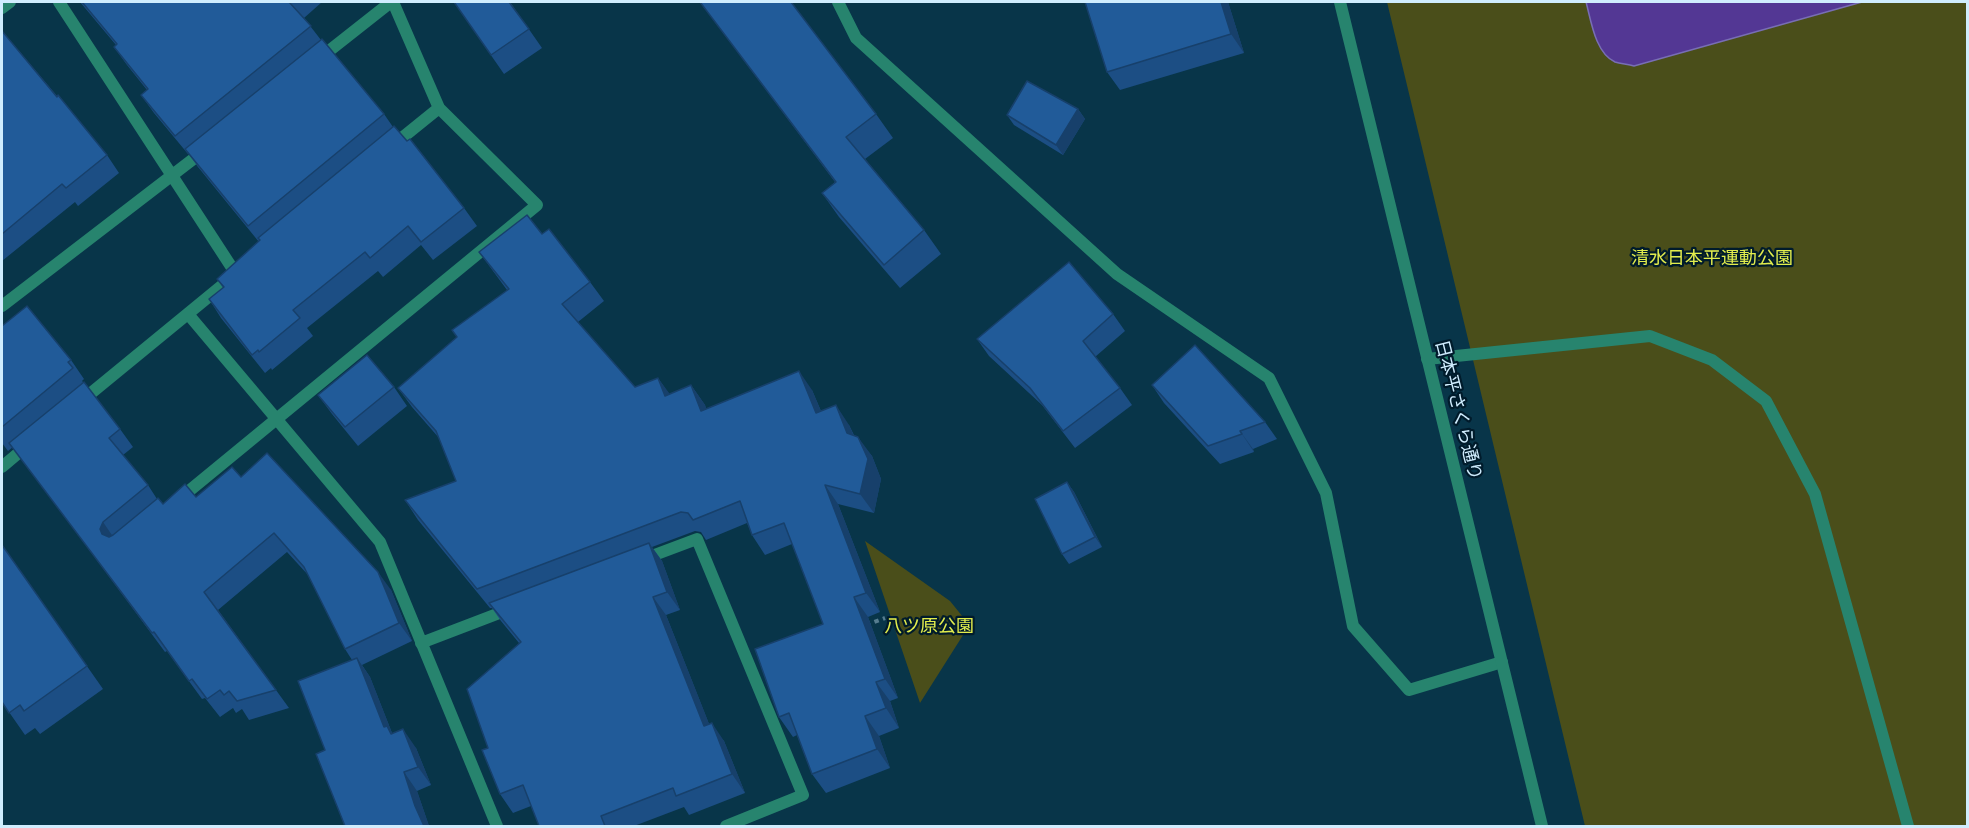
<!DOCTYPE html>
<meta charset="utf-8">
<style>
body{margin:0}
#map{position:relative;width:1969px;height:828px;overflow:hidden;background:#083549;font-family:"Noto Sans",sans-serif}
canvas{display:block}
.frame{position:absolute;inset:0;border:3px solid #d0edfe;pointer-events:none}
</style>
<div id="map">
<canvas width="1969" height="828"></canvas>
<div class="frame"></div>
</div>
<script>
const context = document.querySelector('canvas').getContext('2d');
context.lineJoin = 'round';
function fillPath(path, color) {
  context.fillStyle = color;
  context.fill(path, 'evenodd');
}
function stroke(path, color, width, dash) {
  context.strokeStyle = color;
  context.lineWidth = width;
  context.lineCap = dash ? 'butt' : 'round';
  context.setLineDash(dash || []);
  context.stroke(path);
}
function label(font, color, halo, rows, align = 'center') {
  context.font = font + ' "Noto Sans","Noto Sans JP",sans-serif';
  context.lineWidth = 4.5;
  context.setLineDash([]);
  context.textBaseline = 'middle';
  context.strokeStyle = halo;
  context.fillStyle = color;
  for (const [text, x, y, turn = 0] of rows) {
    context.save();
    context.translate(x, y);
    context.rotate((+turn || 0) * Math.PI / 180);
    context.textAlign = isNaN(turn) ? turn : align;
    if (halo) context.strokeText(text, 0, 0);
    context.fillText(text, 0, 0);
    context.restore();
  }
}
const green = new Path2D(`
 M 1387,2 L 1967,2 L 1967,826 L 1585,826 Z
 M 865,541 L 950,601 L 967,622 L 965,632 L 920,703 Z`);
const water = new Path2D(`
 M 1586,2 L 1862,2 L 1634,66 C 1628,64 1621,64 1615,62 C 1595,53 1591,20 1586,2 Z`);
const path = new Path2D(`
 M 866,625 L 885,618`);
const service = new Path2D(`
 M 1427,359 L 1650,336 L 1712,360 L 1766,401 L 1815,494 L 1908,826`);
const minor = new Path2D(`
 M 59,2 L 236,274
 M 838,2 L 856,38 L 1117,274 L 1269,378 L 1326,493 L 1353,626 L 1409,690 L 1502,662
 M 2,8 L 10,2
 M 320,58 L 391,2
 M 392,146 L 439,108
 M 2,306 L 205,150
 M 188,314 L 380,542 L 497,826
 M 79,403 L 235,275
 M 2,467 L 28,445
 M 178,500 L 537,205 L 439,108 L 393,2
 M 641,560 L 697,539 L 803,795 L 726,826
 M 421,643 L 510,609`);
const tertiary = new Path2D(`
 M 1340,2 L 1542,826`);
const wall = new Path2D(`
 M 80,2 L 322,2 L 304,18 L 321,40 L 384,114 L 393,127 L 464,208 L 477,226 L 433,260 L 421,245 L 383,277 L 378,271 L 307,328 L 313,336 L 272,370 L 271,368 L 265,373 L 221,318 L 209,299 L 223,288 L 217,279 L 259,242 L 198,167 L 188,153 L 188,154 L 154,113 L 141,95 L 147,90 L 127,65 L 114,47 L 116,45 Z
 M 454,2 L 510,2 L 542,48 L 504,74 Z
 M 700,2 L 876,114 L 893,138 L 865,159 L 924,230 L 941,254 L 900,288 L 839,217 L 822,193 L 835,182 Z
 M 1228,2 L 1244,53 L 1120,90 L 1107,72 Z
 M 2,31 L 107,155 L 119,173 L 78,206 L 75,202 L 2,261 Z
 M 1078,109 L 1085,119 L 1063,155 L 1014,125 L 1007,115 Z
 M 542,234 L 590,282 L 604,301 L 578,322 L 635,387 L 658,378 L 669,394 L 691,385 L 705,405 L 706,409 L 812,390 L 821,411 L 849,425 L 854,435 L 872,456 L 881,479 L 874,513 L 838,504 L 880,612 L 868,617 L 898,698 L 890,701 L 899,728 L 879,736 L 890,768 L 826,793 L 812,774 L 797,735 L 793,737 L 779,717 L 823,624 L 792,544 L 765,555 L 752,535 L 747,523 L 706,540 L 701,532 L 695,531 L 652,547 L 662,561 L 680,610 L 666,615 L 709,724 L 724,741 L 745,793 L 689,815 L 684,807 L 634,826 L 539,826 L 531,806 L 513,813 L 500,794 L 488,748 L 519,643 L 501,621 L 492,608 L 490,608 L 418,520 L 405,500 L 456,481 L 439,438 L 412,407 L 398,388 L 457,337 L 507,290 L 479,252 Z
 M 1113,314 L 1125,331 L 1095,357 L 1120,388 L 1132,405 L 1075,448 L 1042,405 L 989,356 L 977,339 Z
 M 2,326 L 71,360 L 84,379 L 82,381 L 83,382 L 120,429 L 133,447 L 123,455 L 148,485 L 157,499 L 163,504 L 196,497 L 241,477 L 391,590 L 412,641 L 362,665 L 370,677 L 392,733 L 416,748 L 431,785 L 417,791 L 429,826 L 345,826 L 325,750 L 352,660 L 345,649 L 309,576 L 287,552 L 218,610 L 289,708 L 249,720 L 242,709 L 236,713 L 233,708 L 220,717 L 205,698 L 202,699 L 167,651 L 165,652 L 13,447 L 8,451 L 2,443 Z
 M 1152,385 L 1265,422 L 1277,439 L 1253,449 L 1254,452 L 1220,464 L 1164,403 Z
 M 394,387 L 407,406 L 358,446 L 332,414 L 318,395 Z
 M 1067,482 L 1074,492 L 1102,547 L 1069,564 L 1062,554 Z
 M 2,545 L 103,689 L 40,734 L 35,728 L 25,735 L 2,702 Z`);
const shadedWall = new Path2D(`
 M 1221,2 L 1228,2 L 1244,53 L 1231,34 Z
 M 1078,109 L 1085,119 L 1063,155 L 1056,145 Z
 M 799,371 L 812,390 L 830,433 L 816,413 Z
 M 658,378 L 672,397 L 665,396 Z
 M 691,385 L 705,405 L 715,431 L 701,411 Z
 M 836,405 L 849,425 L 861,452 L 847,433 Z
 M 1240,431 L 1253,449 L 1254,452 Z
 M 858,437 L 872,456 L 881,479 L 874,513 L 860,494 Z
 M 1067,482 L 1074,492 L 1102,547 L 1095,537 Z
 M 825,485 L 838,504 L 880,612 L 866,593 Z
 M 103,522 L 116,541 L 102,534 L 100,529 Z
 M 649,543 L 662,561 L 680,610 L 667,592 Z
 M 378,572 L 391,590 L 412,641 L 399,623 Z
 M 653,597 L 666,615 L 717,744 L 704,726 Z
 M 854,597 L 868,617 L 898,698 L 885,679 Z
 M 357,658 L 370,677 L 392,733 L 400,744 L 384,727 Z
 M 876,682 L 890,701 L 899,728 L 886,708 Z
 M 865,716 L 879,736 L 890,768 L 877,749 Z
 M 712,723 L 724,741 L 745,793 L 732,774 Z
 M 403,729 L 416,748 L 431,785 L 418,767 Z
 M 404,772 L 417,791 L 429,826 L 424,826 L 415,806 Z`);
const building = new Path2D(`
 M 82,2 L 289,2 L 311,26 L 175,136 L 141,95 L 148,89 L 114,47 L 117,44 Z
 M 454,2 L 509,2 L 529,29 L 491,55 Z
 M 700,2 L 791,2 L 876,114 L 846,137 L 924,230 L 884,265 L 822,193 L 836,182 Z
 M 1085,2 L 1221,2 L 1231,34 L 1107,72 Z
 M 2,31 L 57,97 L 58,95 L 107,155 L 66,188 L 62,184 L 2,234 Z
 M 322,39 L 384,114 L 248,226 L 185,149 Z
 M 1027,81 L 1078,109 L 1056,145 L 1007,115 Z
 M 394,126 L 407,141 L 410,139 L 464,208 L 421,242 L 408,226 L 370,258 L 365,252 L 293,310 L 300,318 L 259,352 L 258,350 L 252,355 L 209,299 L 224,287 L 217,279 L 260,240 L 258,238 Z
 M 527,215 L 542,234 L 549,229 L 590,282 L 562,304 L 635,387 L 658,378 L 665,396 L 691,385 L 701,411 L 799,371 L 816,413 L 836,405 L 847,433 L 858,437 L 868,459 L 860,494 L 825,485 L 866,593 L 854,597 L 885,679 L 876,682 L 886,708 L 865,716 L 877,749 L 812,774 L 789,713 L 779,717 L 755,649 L 823,624 L 784,523 L 752,535 L 740,501 L 693,520 L 688,513 L 681,512 L 477,589 L 405,500 L 456,481 L 436,431 L 398,388 L 457,337 L 452,330 L 509,289 L 479,252 Z
 M 1069,262 L 1113,314 L 1083,341 L 1120,388 L 1063,431 L 1030,388 L 977,339 Z
 M 27,306 L 71,360 L 68,362 L 73,368 L 2,427 L 2,326 Z
 M 1195,345 L 1265,422 L 1240,431 L 1242,434 L 1208,446 L 1152,385 Z
 M 367,355 L 394,387 L 345,427 L 318,395 Z
 M 84,382 L 120,429 L 109,438 L 148,485 L 103,522 L 100,529 L 102,534 L 109,537 L 113,535 L 158,498 L 163,504 L 185,484 L 196,497 L 232,467 L 241,477 L 267,453 L 378,572 L 399,623 L 345,649 L 304,567 L 274,533 L 204,592 L 276,690 L 237,701 L 229,691 L 224,695 L 220,690 L 207,699 L 192,679 L 189,681 L 154,632 L 152,633 L 9,443 Z
 M 1067,482 L 1095,537 L 1062,554 L 1035,499 Z
 M 649,543 L 667,592 L 653,597 L 704,726 L 712,723 L 732,774 L 676,796 L 673,788 L 601,816 L 605,826 L 539,826 L 523,785 L 500,794 L 482,750 L 488,748 L 467,689 L 521,642 L 489,603 Z
 M 2,545 L 87,666 L 24,711 L 20,705 L 9,713 L 2,702 Z
 M 357,658 L 384,727 L 387,726 L 391,734 L 403,729 L 418,767 L 404,772 L 415,806 L 424,826 L 345,826 L 316,754 L 325,750 L 298,681 Z`);
const parkNames = [
 ["清水日本平運動公園",1712,259],
 ["八ツ原公園",929,627]
];
const streetNames = [
 ["日本平さくら通り",1458,410,76]
];
fillPath(green, '#4a4e1a');
fillPath(water, '#533794');
stroke(water, '#786eb4', 1.5);
stroke(path, '#567d90', 4, [4.5, 4.5]);
stroke(service, '#27846e', 12);
stroke(minor, '#27846e', 12);
stroke(tertiary, '#27846e', 12);
fillPath(wall, '#1c4e84');
fillPath(shadedWall, '#17406b');
fillPath(building, '#215b99');
stroke(building, '#17406b', 1.5);
label('18px', '#e2ed4d', '#001b2b', parkNames);
label('18px', '#d0edfe', '#001b2b', streetNames);
</script>
